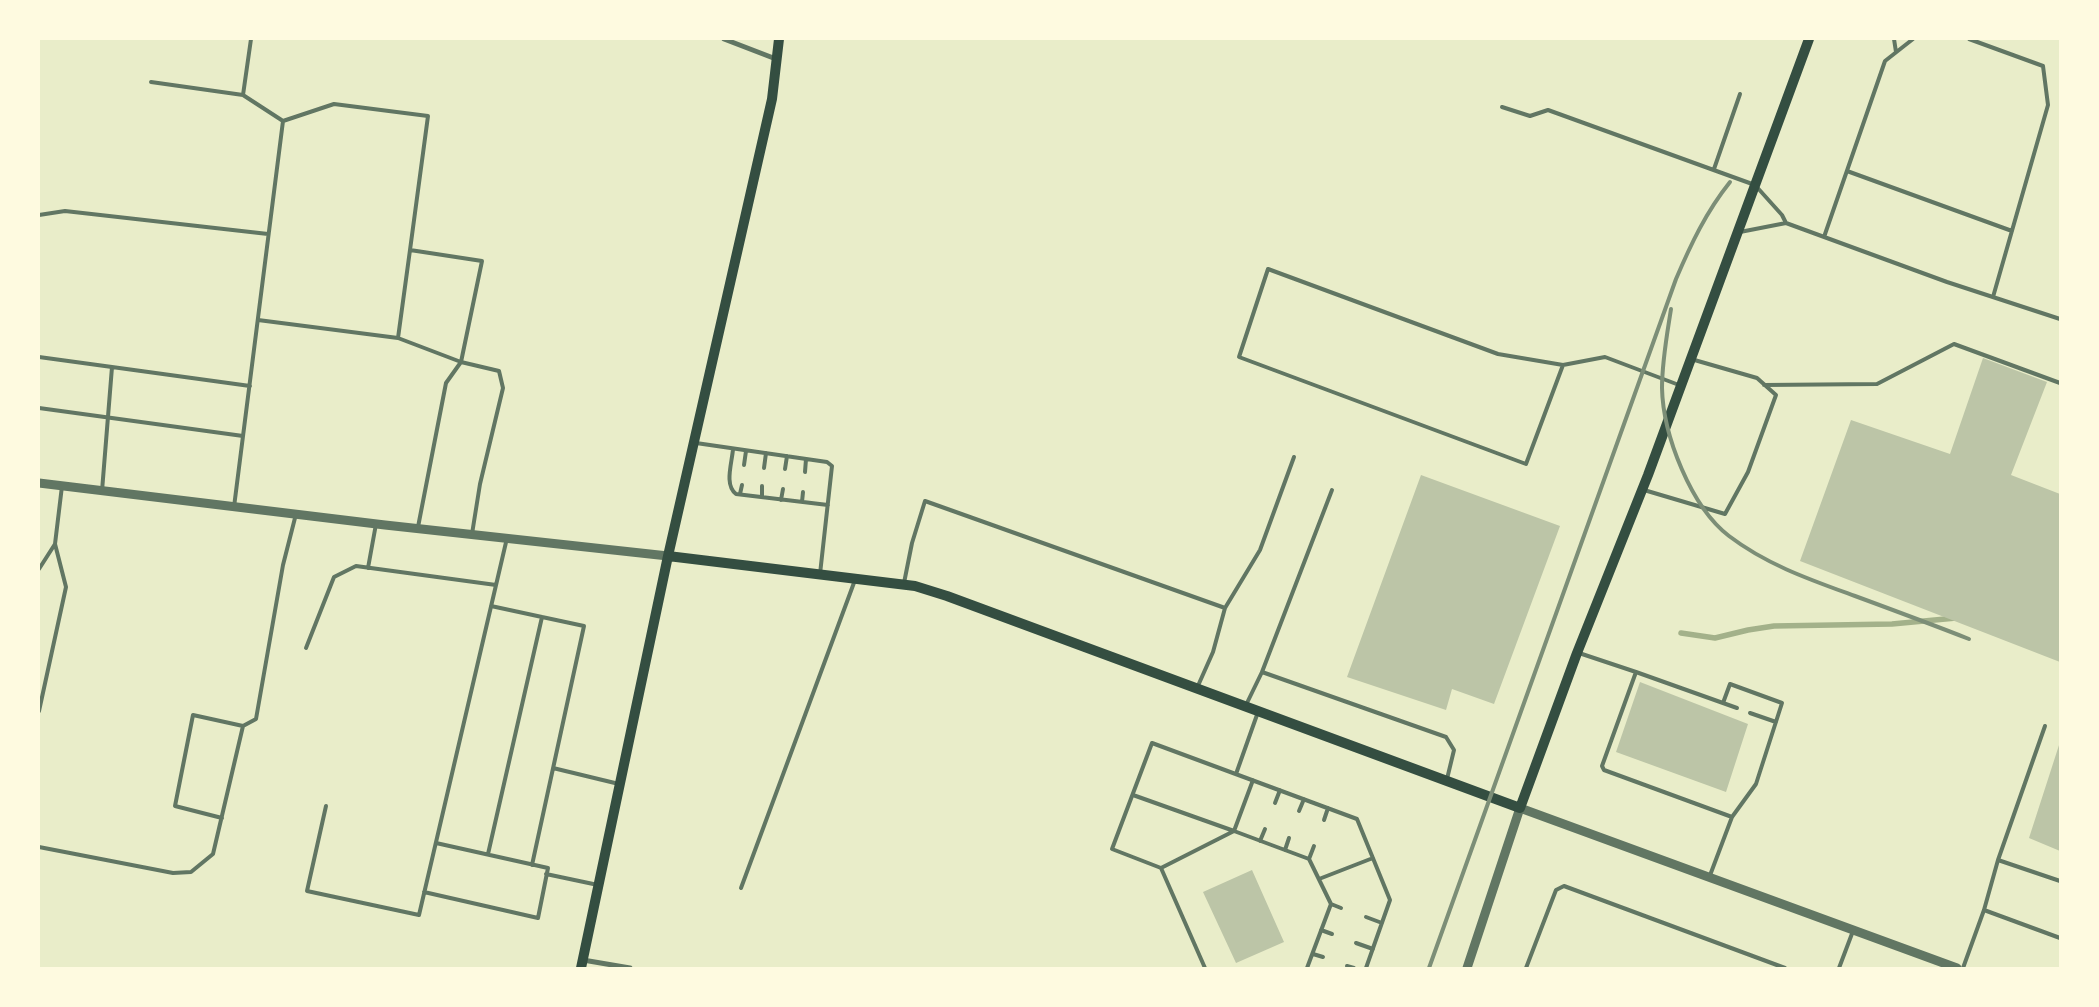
<!DOCTYPE html>
<style>
body{margin:0}
#map{position:relative;width:2099px;height:1007px;overflow:hidden;background:#e9edc9;font-family:Arial,sans-serif}
canvas{display:block}
.frame{position:absolute;inset:0;border:40px solid #fefae0;pointer-events:none}
</style>
<div id="map">
<canvas width="2099" height="1007"></canvas>
<div class="frame"></div>
</div>
<script>
const context = document.querySelector('canvas').getContext('2d');
context.lineJoin = 'round';
function stroke(path, color, width, dash) {
  context.strokeStyle = color;
  context.lineWidth = width;
  context.lineCap = dash ? 'butt' : 'round';
  context.setLineDash(dash || []);
  context.stroke(path);
}
function fillPath(path, color) {
  context.fillStyle = color;
  context.fill(path, 'evenodd');
}
const stream = new Path2D(`
 M 1681,633 L 1715,638 L 1748,630 L 1774,626 L 1892,624 L 1956,618`);
const building = new Path2D(`
 M 1983,358 L 2047,382 L 2011,475 L 2060,494 L 2060,662 L 1800,561 L 1851,420 L 1950,454 Z
 M 1421,475 L 1560,526 L 1494,704 L 1452,689 L 1446,710 L 1347,677 Z
 M 1640,682 L 1748,724 L 1726,792 L 1616,752 Z
 M 2060,742 L 2060,851 L 2029,838 Z
 M 1252,870 L 1284,942 L 1236,963 L 1203,892 Z`);
const service = new Path2D(`
 M 251,39 L 243,95 L 283,121
 M 1894,39 L 1896,52
 M 1969,39 L 2043,66 L 2048,105 L 1993,297
 M 151,82 L 243,95
 M 1502,107 L 1530,116 L 1548,110 L 1755,185 L 1782,215 L 1786,223
 M 283,121 L 334,104 L 428,116 L 410,250 L 482,261 L 461,362 L 446,383 L 418,527
 M 1714,169 L 1740,94
 M 1847,171 L 2012,231
 M 39,215 L 65,211 L 268,234
 M 1740,232 L 1786,223 L 1947,282 L 2060,319
 M 1824,237 L 1885,61 L 1913,39
 M 258,320 L 398,338 L 461,362 L 499,371 L 503,388 L 480,484 L 472,534
 M 398,338 L 410,250
 M 39,357 L 112,367
 M 1563,365 L 1526,464 L 1239,357 L 1268,269 L 1498,354 L 1563,365 L 1605,357 L 1679,385
 M 1764,385 L 1877,384 L 1954,344 L 2060,383
 M 39,408 L 243,436
 M 696,443 L 827,462 L 832,466 L 820,574
 M 733,449 C 732,463 724,485 736,494 L 828,505
 M 744,465 L 746,451
 M 764,468 L 766,453
 M 785,469 L 787,456
 M 805,472 L 806,459
 M 1644,490 L 1725,514 L 1748,472 L 1776,395 L 1757,378 L 1691,359
 M 102,491 L 112,367 L 250,386
 M 740,494 L 742,485
 M 762,497 L 762,486
 M 781,500 L 783,489
 M 802,502 L 803,492
 M 234,507 L 283,121
 M 368,568 L 376,524
 M 39,569 L 55,544
 M 904,583 L 912,543 L 925,501 L 1225,608 L 1213,652 L 1197,688
 M 1225,608 L 1260,550 L 1294,457
 M 306,648 L 334,577 L 356,566 L 496,585
 M 1579,653 L 1636,672 L 1602,766 L 1604,770 L 1732,817 L 1709,878
 M 1262,672 L 1446,737 L 1454,750 L 1447,779
 M 1636,672 L 1737,708
 M 1723,703 L 1730,684 L 1782,703 L 1756,784 L 1732,817
 M 1246,705 L 1262,672 L 1332,490
 M 39,711 L 66,587 L 55,544 L 62,486
 M 1750,713 L 1776,722
 M 2045,726 L 1998,860 L 2060,881
 M 553,768 L 619,784
 M 1236,774 L 1258,712
 M 1253,780 L 1234,831 L 1309,859 L 1331,904 L 1307,968
 M 1133,795 L 1234,831 L 1161,868 L 1205,968
 M 1275,803 L 1280,790
 M 326,806 L 307,891 L 419,915 L 507,538
 M 1299,811 L 1304,799
 M 222,818 L 175,806 L 193,715 L 243,726
 M 1324,820 L 1328,808
 M 1260,841 L 1265,829
 M 39,847 L 173,873 L 191,872 L 213,854 L 243,726 L 256,719 L 283,565 L 296,514
 M 1285,850 L 1289,838
 M 488,854 L 542,617 L 491,606
 M 1309,859 L 1314,846
 M 532,865 L 584,626 L 542,617
 M 1161,868 L 1112,849 L 1152,743 L 1357,819 L 1390,900 L 1366,968
 M 546,874 L 598,885
 M 1319,879 L 1373,858
 M 741,888 L 855,580
 M 424,892 L 538,918 L 548,868 L 436,843
 M 1331,904 L 1341,908
 M 1984,910 L 2060,938
 M 1366,917 L 1382,923
 M 1321,930 L 1332,934
 M 1356,943 L 1373,949
 M 1313,954 L 1323,957
 M 1347,966 L 1354,968
 M 1526,968 L 1556,890 L 1564,886 L 1785,968
 M 1839,968 L 1853,931
 M 1963,968 L 1984,910 L 1998,860`);
const minor = new Path2D(`
 M 724,39 L 776,59
 M 583,960 L 630,968`);
const tertiary = new Path2D(`
 M 39,483 L 385,525 L 668,556
 M 1467,968 L 1520,808 L 1957,968`);
const secondary = new Path2D(`
 M 668,556 L 915,586 L 947,596 L 1520,808 L 1577,653 L 1648,475 L 1809,39
 M 581,968 L 668,556 L 772,99 L 779,39`);
const rail = new Path2D(`
 M 1671,309 C 1667,335 1662,361 1662,388 C 1663,435 1691,507 1729,536 C 1767,565 1811,580 1855,596 C 1893,610 1931,624 1969,639
 M 1429,968 L 1676,279 C 1691,244 1706,212 1730,182`);
stroke(stream, '#a3b18a', 5.5);
fillPath(building, '#bcc5a7');
stroke(service, '#617663', 4);
stroke(minor, '#617663', 5);
stroke(tertiary, '#617663', 9);
stroke(secondary, '#344e41', 10);
stroke(rail, '#7c8e77', 4);
</script>
